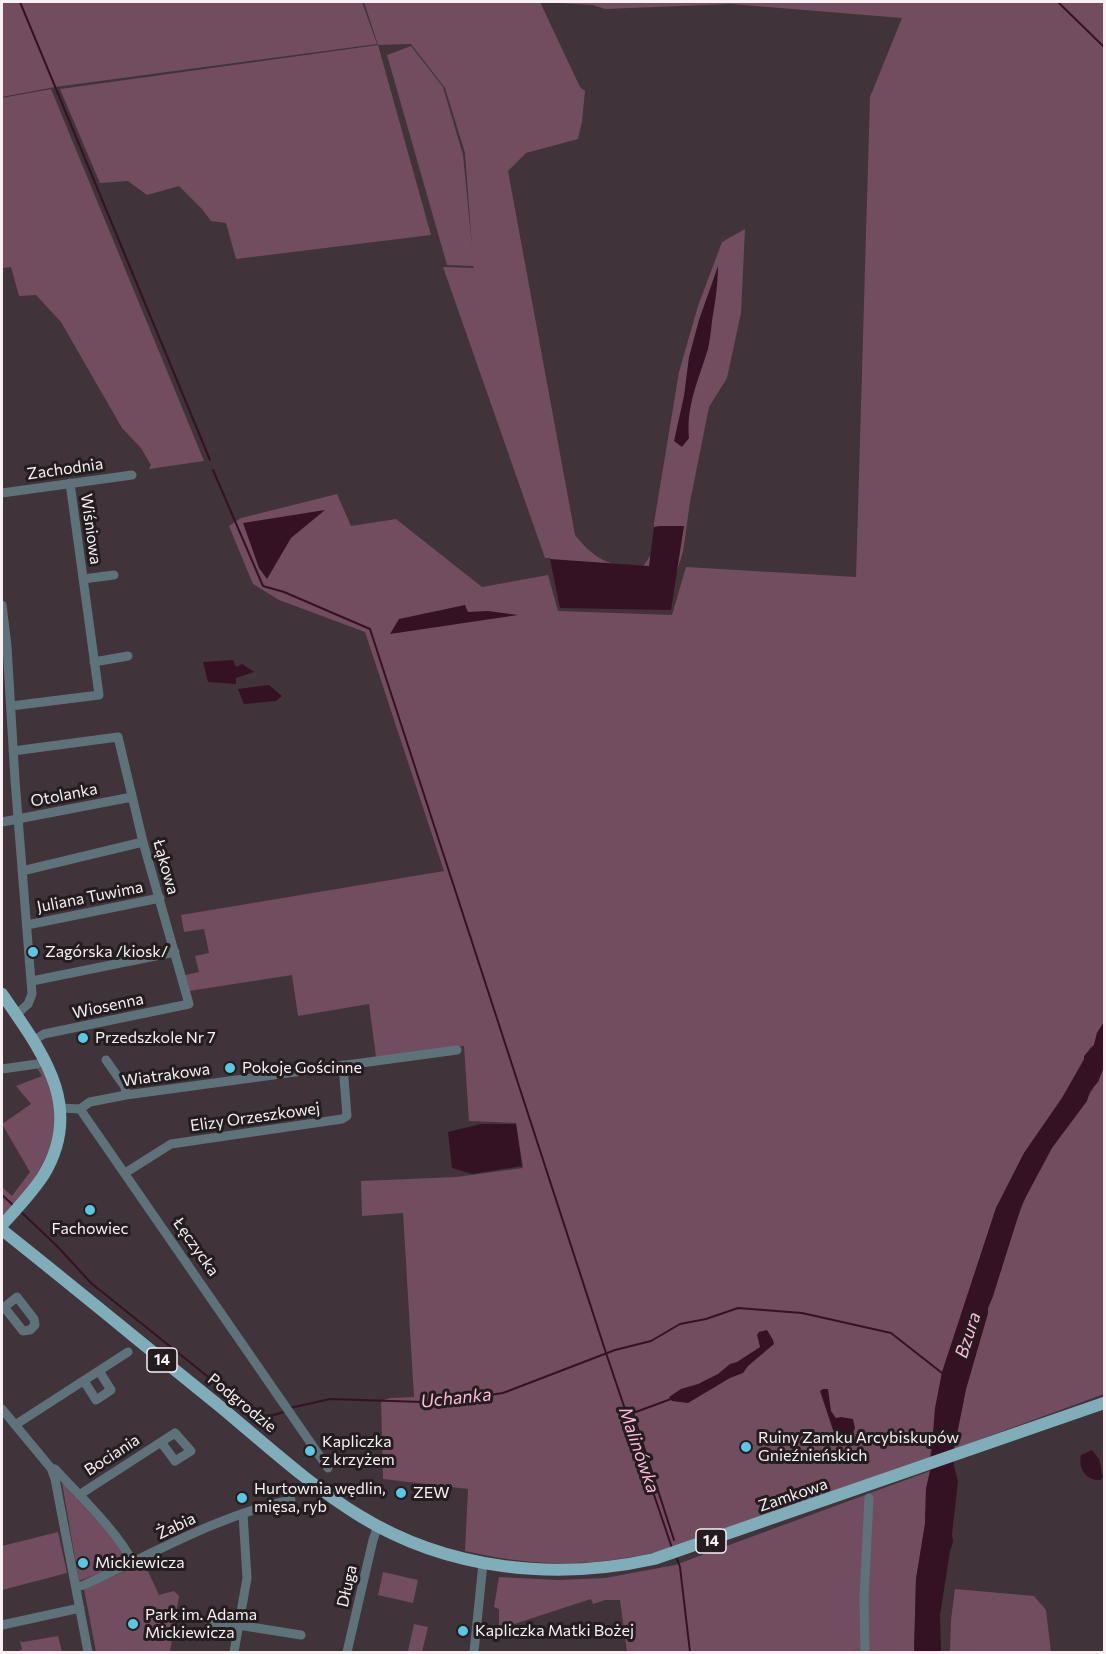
<!DOCTYPE html>
<meta charset="utf-8">
<style>
body{margin:0}
#map{position:relative;width:1106px;height:1654px;overflow:hidden;background:#403339;font-family:Commissioner,sans-serif}
canvas{display:block}
.frame{position:absolute;inset:0;border:3px solid #f9f0f4;pointer-events:none}
</style>
<div id="map">
<canvas width="1106" height="1654"></canvas>
<div class="frame"></div>
</div>
<script>
const context = document.querySelector('canvas').getContext('2d');
context.lineJoin = 'round';
function fillPath(path, color) {
  context.fillStyle = color;
  context.fill(path, 'evenodd');
}
function stroke(path, color, width, dash) {
  context.strokeStyle = color;
  context.lineWidth = width;
  context.lineCap = dash ? 'butt' : 'round';
  context.setLineDash(dash || []);
  context.stroke(path);
}
function label(font, color, halo, rows, align = 'center') {
  context.font = font + ' Commissioner,sans-serif';
  context.lineWidth = 6;
  context.setLineDash([]);
  context.textBaseline = 'middle';
  context.strokeStyle = halo;
  context.fillStyle = color;
  for (const [text, x, y, turn = 0] of rows) {
    context.save();
    context.translate(x, y);
    context.rotate((+turn || 0) * Math.PI / 180);
    context.textAlign = isNaN(turn) ? turn : align;
    if (halo) context.strokeText(text, 0, 0);
    context.fillText(text, 0, 0);
    context.restore();
  }
}
const green = new Path2D(`
 M 2,2 L 362,2 L 377,44 L 55,87 L 2,97 Z
 M 364,2 L 1104,2 L 1104,1022 L 1097,1033 L 1094,1045 L 1090,1048 L 1062,1098 L 1024,1153 L 996,1208 L 942,1373 L 930,1457 L 669,1549 C 598,1567 537,1568 465,1551 L 468,1489 L 383,1479 L 381,1401 L 390,1398 L 414,1397 L 403,1213 L 362,1216 L 361,1181 L 456,1177 L 523,1168 L 516,1123 L 469,1121 L 464,1046 L 376,1057 L 369,1004 L 298,1016 L 292,975 L 189,991 L 185,975 L 199,972 L 195,956 L 209,953 L 204,929 L 184,932 L 181,915 L 444,871 L 365,632 L 279,600 L 253,584 L 229,526 L 241,518 L 337,494 L 351,526 L 396,519 L 482,587 L 548,575 L 558,611 L 672,615 L 686,567 L 856,577 L 870,97 L 902,18 L 731,4 L 605,9 L 593,5 L 540,2 L 580,87 L 585,91 L 582,121 L 578,139 L 526,153 L 508,171 L 575,535 C 597,562 608,563 640,571 L 654,550 L 654,523 L 679,372 L 698,306 L 722,242 L 745,229 L 741,313 L 727,378 L 709,407 L 690,502 L 683,552 L 668,599 L 561,602 L 550,558 L 545,558 L 443,267 L 474,268 L 473,266 L 447,265 L 387,55 L 411,46 L 443,87 L 463,155 L 472,247 L 465,153 L 445,88 L 411,44 L 378,45 L 431,235 L 236,259 L 226,223 L 211,221 L 202,209 L 179,186 L 147,195 L 128,181 L 100,183 L 60,89 L 378,45 Z
 M 51,89 L 204,461 L 149,469 L 151,465 L 141,448 L 122,428 L 61,322 L 36,295 L 19,296 L 11,267 L 2,268 L 2,98 Z
 M 43,1067 C 46,1075 50,1084 53,1093 C 62,1129 47,1165 24,1192 C 17,1200 11,1209 2,1215 L 2,1187 L 12,1196 L 30,1172 L 2,1124 L 31,1104 L 16,1086 L 42,1076 L 37,1068 Z
 M 1104,1067 L 1104,1394 L 954,1449 L 966,1389 L 988,1313 L 988,1308 L 993,1296 C 1008,1244 1023,1192 1052,1147 C 1070,1120 1092,1097 1104,1067 Z
 M 930,1471 L 926,1489 L 925,1524 L 916,1579 L 914,1652 L 627,1652 L 620,1600 L 605,1600 L 593,1604 L 591,1599 L 499,1629 L 499,1609 L 494,1607 L 499,1577 L 558,1580 L 605,1578 L 675,1565 Z
 M 62,1483 L 116,1541 L 129,1562 L 79,1581 Z
 M 58,1532 L 67,1573 L 2,1590 L 2,1546 Z
 M 144,1563 L 159,1595 L 174,1591 L 179,1596 L 170,1652 L 96,1652 L 84,1589 Z
 M 383,1572 L 418,1580 L 413,1603 L 378,1595 Z
 M 955,1589 L 1034,1596 L 1046,1610 L 1051,1652 L 950,1652 L 951,1620 Z
 M 414,1624 L 428,1627 L 422,1652 L 408,1651 Z
 M 58,1636 L 62,1652 L 19,1651 L 22,1649 L 20,1641 L 23,1642 Z`);
const water = new Path2D(`
 M 718,266 C 718,285 715,303 712,321 C 711,330 710,340 708,349 C 699,379 686,405 689,438 L 682,447 L 674,441 L 684,396 L 689,357 L 699,320 Z
 M 325,510 L 291,538 L 267,579 L 259,568 L 243,523 Z
 M 659,526 L 684,526 L 671,610 L 560,608 L 550,559 L 649,566 L 654,527 Z
 M 465,605 L 468,612 L 488,611 L 518,615 L 390,634 L 399,619 Z
 M 233,660 L 236,667 L 242,664 L 254,672 L 236,678 L 236,684 L 208,682 L 203,662 Z
 M 269,685 L 282,696 L 276,701 L 244,704 L 238,689 Z
 M 1104,1022 L 1104,1067 L 1098,1082 L 1090,1091 L 1087,1101 L 1052,1148 L 1022,1204 L 993,1296 L 988,1308 L 988,1313 L 966,1389 L 954,1449 L 954,1466 L 958,1481 L 952,1534 L 953,1542 L 950,1551 L 940,1615 L 941,1652 L 914,1652 L 916,1579 L 925,1524 L 926,1489 L 930,1471 L 935,1408 L 942,1372 L 996,1208 L 1024,1153 L 1062,1098 L 1084,1060 L 1084,1056 L 1094,1045 L 1097,1033 Z
 M 481,1124 L 516,1124 L 522,1166 L 472,1174 L 452,1168 L 448,1132 Z
 M 767,1330 L 773,1340 L 774,1344 L 748,1366 L 743,1373 L 730,1378 L 688,1403 L 672,1401 L 669,1397 L 681,1389 L 698,1384 L 718,1374 L 730,1364 L 737,1362 L 760,1347 L 757,1335 L 759,1332 Z
 M 823,1389 L 828,1389 L 831,1411 L 836,1418 L 841,1417 L 853,1419 L 855,1428 L 852,1436 L 840,1434 L 833,1430 L 820,1391 Z
 M 1092,1450 L 1099,1459 L 1103,1477 L 1101,1480 C 1086,1481 1078,1469 1081,1455 Z`);
const stream = new Path2D(`
 M 20,2 L 210,460
 M 1058,2 L 1104,47
 M 213,470 L 263,586 L 284,592 L 370,629 L 606,1353 L 672,1548
 M 2,1195 L 13,1205
 M 20,1211 L 57,1246 L 91,1283 L 242,1404 C 258,1415 267,1420 285,1411
 M 671,1399 L 633,1413 L 674,1540
 M 290,1408 L 330,1399 L 422,1402 L 456,1400 L 503,1393 L 615,1350 L 651,1341 L 680,1324 L 706,1319 L 738,1308 L 802,1313 L 891,1333 L 942,1373
 M 677,1559 L 680,1567 L 690,1652`);
const minor = new Path2D(`
 M 2,493 L 132,475
 M 83,579 L 114,575
 M 2,605 L 7,646 L 15,780 L 32,994 L 28,1004 L 16,1015
 M 94,662 L 128,656
 M 11,706 L 99,695 L 70,483
 M 13,751 L 118,737 L 143,842 L 189,1004 L 44,1034 L 34,1040
 M 2,822 L 132,797
 M 22,871 L 143,842
 M 27,925 L 160,898
 M 32,981 L 175,952
 M 106,1060 L 125,1087 L 126,1095
 M 2,1069 L 37,1064 L 46,1060
 M 61,1108 L 80,1109 L 90,1102 L 126,1095 L 457,1050
 M 80,1109 L 328,1468
 M 125,1173 L 171,1144 L 342,1119 L 347,1116 L 343,1065
 M 2,1309 L 17,1297 L 34,1319 L 35,1325 L 30,1330 L 23,1331 L 4,1307
 M 84,1381 L 96,1400 L 111,1390 L 99,1371
 M 2,1409 L 51,1468 L 55,1479 L 88,1652
 M 15,1425 L 128,1352
 M 51,1468 L 55,1469 C 78,1494 119,1533 133,1563
 M 79,1495 L 175,1433 L 191,1451 L 175,1461 L 161,1442
 M 76,1587 L 84,1585 C 151,1555 218,1515 291,1500
 M 210,1622 L 238,1625 L 301,1635
 M 2,1625 L 80,1608
 M 234,1652 L 247,1578 L 243,1514
 M 347,1652 L 373,1540 L 378,1526
 M 474,1652 L 483,1563
 M 865,1652 L 864,1598 L 869,1498`);
const major = new Path2D(`
 M 2,994 C 41,1051 86,1106 43,1176 C 31,1194 16,1210 2,1225
 M 2,1230 C 74,1287 145,1346 217,1404 C 263,1442 309,1485 360,1516 C 448,1570 555,1581 654,1559 L 1104,1403`);
const markers = [
 [33,952,6,"#59c8e4"],
 [83,1038,6,"#59c8e4"],
 [230,1068,6,"#59c8e4"],
 [90,1210,6,"#59c8e4"],
 [746,1447,6,"#59c8e4"],
 [310,1451,6,"#59c8e4"],
 [401,1493,6,"#59c8e4"],
 [242,1498,6,"#59c8e4"],
 [83,1563,6,"#59c8e4"],
 [133,1624,6,"#59c8e4"],
 [463,1631,6,"#59c8e4"]
];
const shields = [
 [162,1360,30],
 [711,1541,30]
];
const shieldNames = [
 ["14",162,1360],
 ["14",711,1541]
];
const streetNames = [
 ["Zachodnia",65,469,-8],
 ["Wiśniowa",91,529,82],
 ["Otolanka",64,795,-11],
 ["Łąkowa",166,867,74],
 ["Juliana Tuwima",90,897,-11],
 ["Wiosenna",108,1006,-12],
 ["Wiatrakowa",166,1075,-8],
 ["Elizy Orzeszkowej",255,1117,-8],
 ["Łęczycka",196,1247,55],
 ["Podgrodzie",242,1403,39],
 ["Bociania",112,1455,-33],
 ["Zamkowa",793,1495,-19],
 ["Żabia",176,1526,-25],
 ["Długa",347,1586,-77]
];
const poiNames = [
 ["Zagórska /kiosk/",45,952],
 ["Przedszkole Nr 7",95,1038],
 ["Pokoje Gościnne",242,1068],
 ["Fachowiec",90,1229,"center"],
 ["Ruiny Zamku Arcybiskupów",758,1438],
 ["Gnieźnieńskich",758,1456],
 ["Kapliczka",322,1442],
 ["z krzyżem",322,1460],
 ["Hurtownia wędlin,",254,1489],
 ["mięsa, ryb",254,1507],
 ["ZEW",413,1493],
 ["Mickiewicza",95,1563],
 ["Park im. Adama",145,1615],
 ["Mickiewicza",145,1633],
 ["Kapliczka Matki Bożej",475,1631]
];
const waterNames = [
 ["Bzura",968,1335,-72],
 ["Uchanka",456,1398,-6],
 ["Malinówka",639,1450,71]
];
fillPath(green, '#724d5f');
fillPath(water, '#341224');
stroke(stream, '#341224', 2);
stroke(minor, '#5d7379', 9);
stroke(major, '#80adba', 12);
for (const [x, y, r, color] of markers) {
  const dot = new Path2D();
  dot.arc(x, y, r, 0, 2 * Math.PI);
  context.fillStyle = color;
  context.fill(dot);
  stroke(dot, '#231d1f', 2);
}
for (const [x, y, w] of shields) {
  const box = new Path2D();
  box.roundRect(x - w / 2, y - 12, w, 24, 4.5);
  context.fillStyle = '#231d1f';
  context.fill(box);
  stroke(box, '#f9f0f4', 1.5);
}
label('bold 15px', '#f9f0f4', null, shieldNames);
label('16px', '#f9f0f4', '#231d1f', streetNames);
label('16px', '#f9f0f4', '#231d1f', poiNames, 'left');
label('italic 18px', '#ffb9da', '#231d1f', waterNames);
</script>
